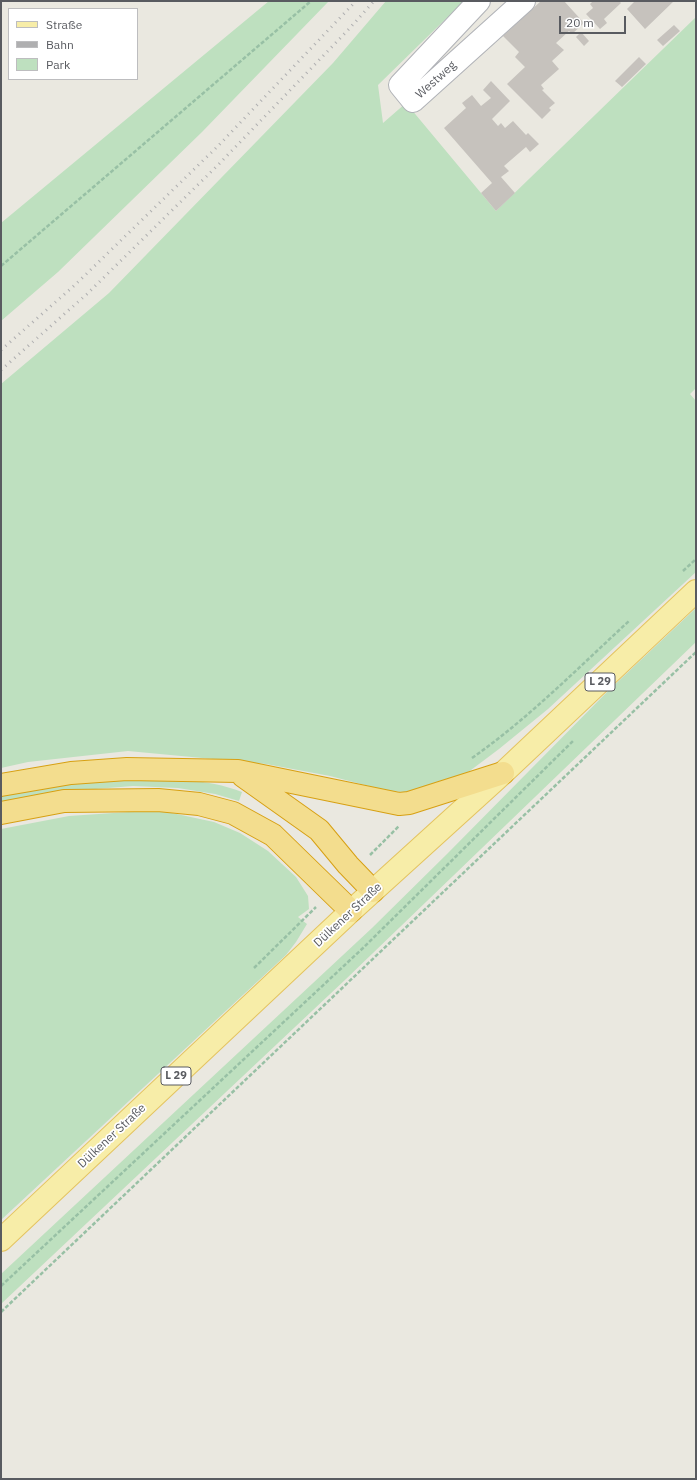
<!DOCTYPE html>
<meta charset="utf-8">
<style>
body{margin:0}
#map{position:relative;width:697px;height:1480px;overflow:hidden;background:#eae8e0;font-family:"IBM Plex Sans",sans-serif}
canvas{display:block}
.frame{position:absolute;inset:0;border:2px solid #595b60;pointer-events:none}
.legend{position:absolute;left:8px;top:8px;width:130px;height:72px;box-sizing:border-box;background:#fff;border:1px solid #bdbdbf;margin:0;padding:5px 7px;list-style:none;font-size:12px;color:#595b60}
.legend li{display:flex;align-items:center;gap:8px;height:20px}
.legend b{width:20px;border:1px solid #bdbdbf}
.scale{position:absolute;left:559px;top:16px;width:67px;height:18px;box-sizing:border-box;border:2px solid #595b60;border-top:0;padding-left:5px;font-size:12px;line-height:14px;white-space:nowrap;color:#595b60;-webkit-text-stroke:3px #fff;paint-order:stroke}
</style>
<div id="map">
<canvas width="697" height="1480"></canvas>
<div class="frame"></div>
<ul class="legend">
<li><b style="height:5px;background:#f7eda8"></b>Straße</li>
<li><b style="height:5px;background:#afafb0"></b>Bahn</li>
<li><b style="height:11px;background:#bee0bf"></b>Park</li>
</ul>
<div class="scale">20 m</div>
</div>
<script>
const context = document.querySelector('canvas').getContext('2d');
context.lineJoin = 'round';
function fillPath(path, color) {
  context.fillStyle = color;
  context.fill(path, 'evenodd');
}
function stroke(path, color, width, dash) {
  context.strokeStyle = color;
  context.lineWidth = width;
  context.lineCap = dash ? 'butt' : 'round';
  context.setLineDash(dash || []);
  context.stroke(path);
}
function label(font, color, halo, rows, align = 'center') {
  context.font = font + ' "IBM Plex Sans",sans-serif';
  context.lineWidth = 3.5;
  context.setLineDash([]);
  context.textBaseline = 'middle';
  context.strokeStyle = halo;
  context.fillStyle = color;
  for (const [text, x, y, turn = 0] of rows) {
    context.save();
    context.translate(x, y);
    context.rotate((+turn || 0) * Math.PI / 180);
    context.textAlign = isNaN(turn) ? turn : align;
    if (halo) context.strokeText(text, 0, 0);
    context.fillText(text, 0, 0);
    context.restore();
  }
}
const green = new Path2D(`
 M 269,1 L 329,1 L 202,132 L 58,272 L 1,321 L 1,223 Z
 M 386,1 L 464,1 L 378,85 L 383,123 L 406,103 L 496,211 L 696,17 L 696,388 L 690,394 L 696,401 L 696,572 L 548,709 L 499,749 L 463,776 L 420,793 L 388,791 L 330,776 L 266,764 L 128,751 L 28,762 L 1,768 L 1,384 L 109,293 L 333,63 Z
 M 696,608 L 696,642 L 346,979 L 1,1304 L 1,1274 L 372,928 L 447,854 L 609,690 Z
 M 129,778 C 168,779 206,778 242,792 L 239,801 L 215,794 L 178,788 L 133,786 L 70,791 L 1,804 L 1,793 L 14,790 Z
 M 158,810 L 214,822 L 240,833 L 268,851 L 296,877 L 308,896 L 309,909 L 298,917 L 307,924 L 296,942 L 286,955 L 1,1220 L 1,829 L 69,816 Z`);
const building = new Path2D(`
 M 541,1 L 564,1 L 584,23 L 572,34 L 569,31 L 556,43 L 564,50 L 552,61 L 559,69 L 541,85 L 544,89 L 542,90 L 555,103 L 549,108 L 551,110 L 542,119 L 507,84 L 525,67 L 515,57 L 519,52 L 503,36 Z
 M 593,1 L 619,1 L 621,3 L 604,19 L 607,23 L 600,29 L 586,14 L 593,8 L 590,4 Z
 M 635,1 L 674,1 L 645,29 L 627,9 Z
 M 674,25 L 680,31 L 663,46 L 657,40 Z
 M 581,32 L 589,41 L 584,46 L 576,37 Z
 M 639,57 L 646,64 L 622,87 L 615,81 Z
 M 491,81 L 510,101 L 492,119 L 498,126 L 501,123 L 505,128 L 513,121 L 526,135 L 528,133 L 539,144 L 530,152 L 526,147 L 504,166 L 509,171 L 501,177 L 515,193 L 496,211 L 481,193 L 492,183 L 444,128 L 466,108 L 462,103 L 472,95 L 481,106 L 491,98 L 483,90 Z`);
const path = new Path2D(`
 M 1,266 L 311,1
 M 683,571 L 696,559
 M 472,758 C 529,718 578,668 629,621
 M 370,855 L 399,826
 M 254,968 L 316,907
 M 1,1286 L 363,948 L 574,740
 M 1,1312 L 696,652`);
const minor = new Path2D(`
 M 479,1 L 400,85 L 413,101 L 524,1`);
const primary = new Path2D(`
 M 1,1240 L 351,911 L 503,773 L 696,591`);
const motorway = new Path2D(`
 M 243,776 L 319,830 L 348,865 L 373,891
 M 1,785 L 71,773 L 127,769 L 238,771 L 399,804 L 409,803 L 503,773
 M 1,813 L 64,801 L 158,800 L 199,804 L 233,813 L 273,835 L 351,911`);
const rail = new Path2D(`
 M 1,350 L 76,284 L 218,146 L 356,1
 M 1,370 L 87,294 L 219,164 L 349,29 L 374,1`);
const shields = [
 [600,682,30],
 [176,1076,30]
];
const shieldNames = [
 ["L 29",600,682],
 ["L 29",176,1076]
];
const streetNames = [
 ["Westweg",436,80,-42],
 ["Dülkener Straße",348,915,-43],
 ["Dülkener Straße",112,1136,-43]
];
fillPath(green, '#bee0bf');
fillPath(building, '#c6c2bd');
stroke(minor, '#b0b2b7', 24);
stroke(primary, '#e4c35f', 24);
stroke(motorway, '#d7a013', 24);
stroke(path, '#98c0a5', 2.5, [4, 2]);
stroke(minor, '#fff', 22);
stroke(primary, '#f7eda8', 22);
stroke(motorway, '#f3dd8e', 22);
stroke(rail, '#afafb0', 3, [1, 5]);
for (const [x, y, w] of shields) {
  const box = new Path2D();
  box.roundRect(x - w / 2, y - 9, w, 18, 3);
  context.fillStyle = '#fff';
  context.fill(box);
  stroke(box, '#595b60', 1);
}
label('bold 11px', '#595b60', null, shieldNames);
label('12px', '#595b60', '#fff', streetNames);
</script>
